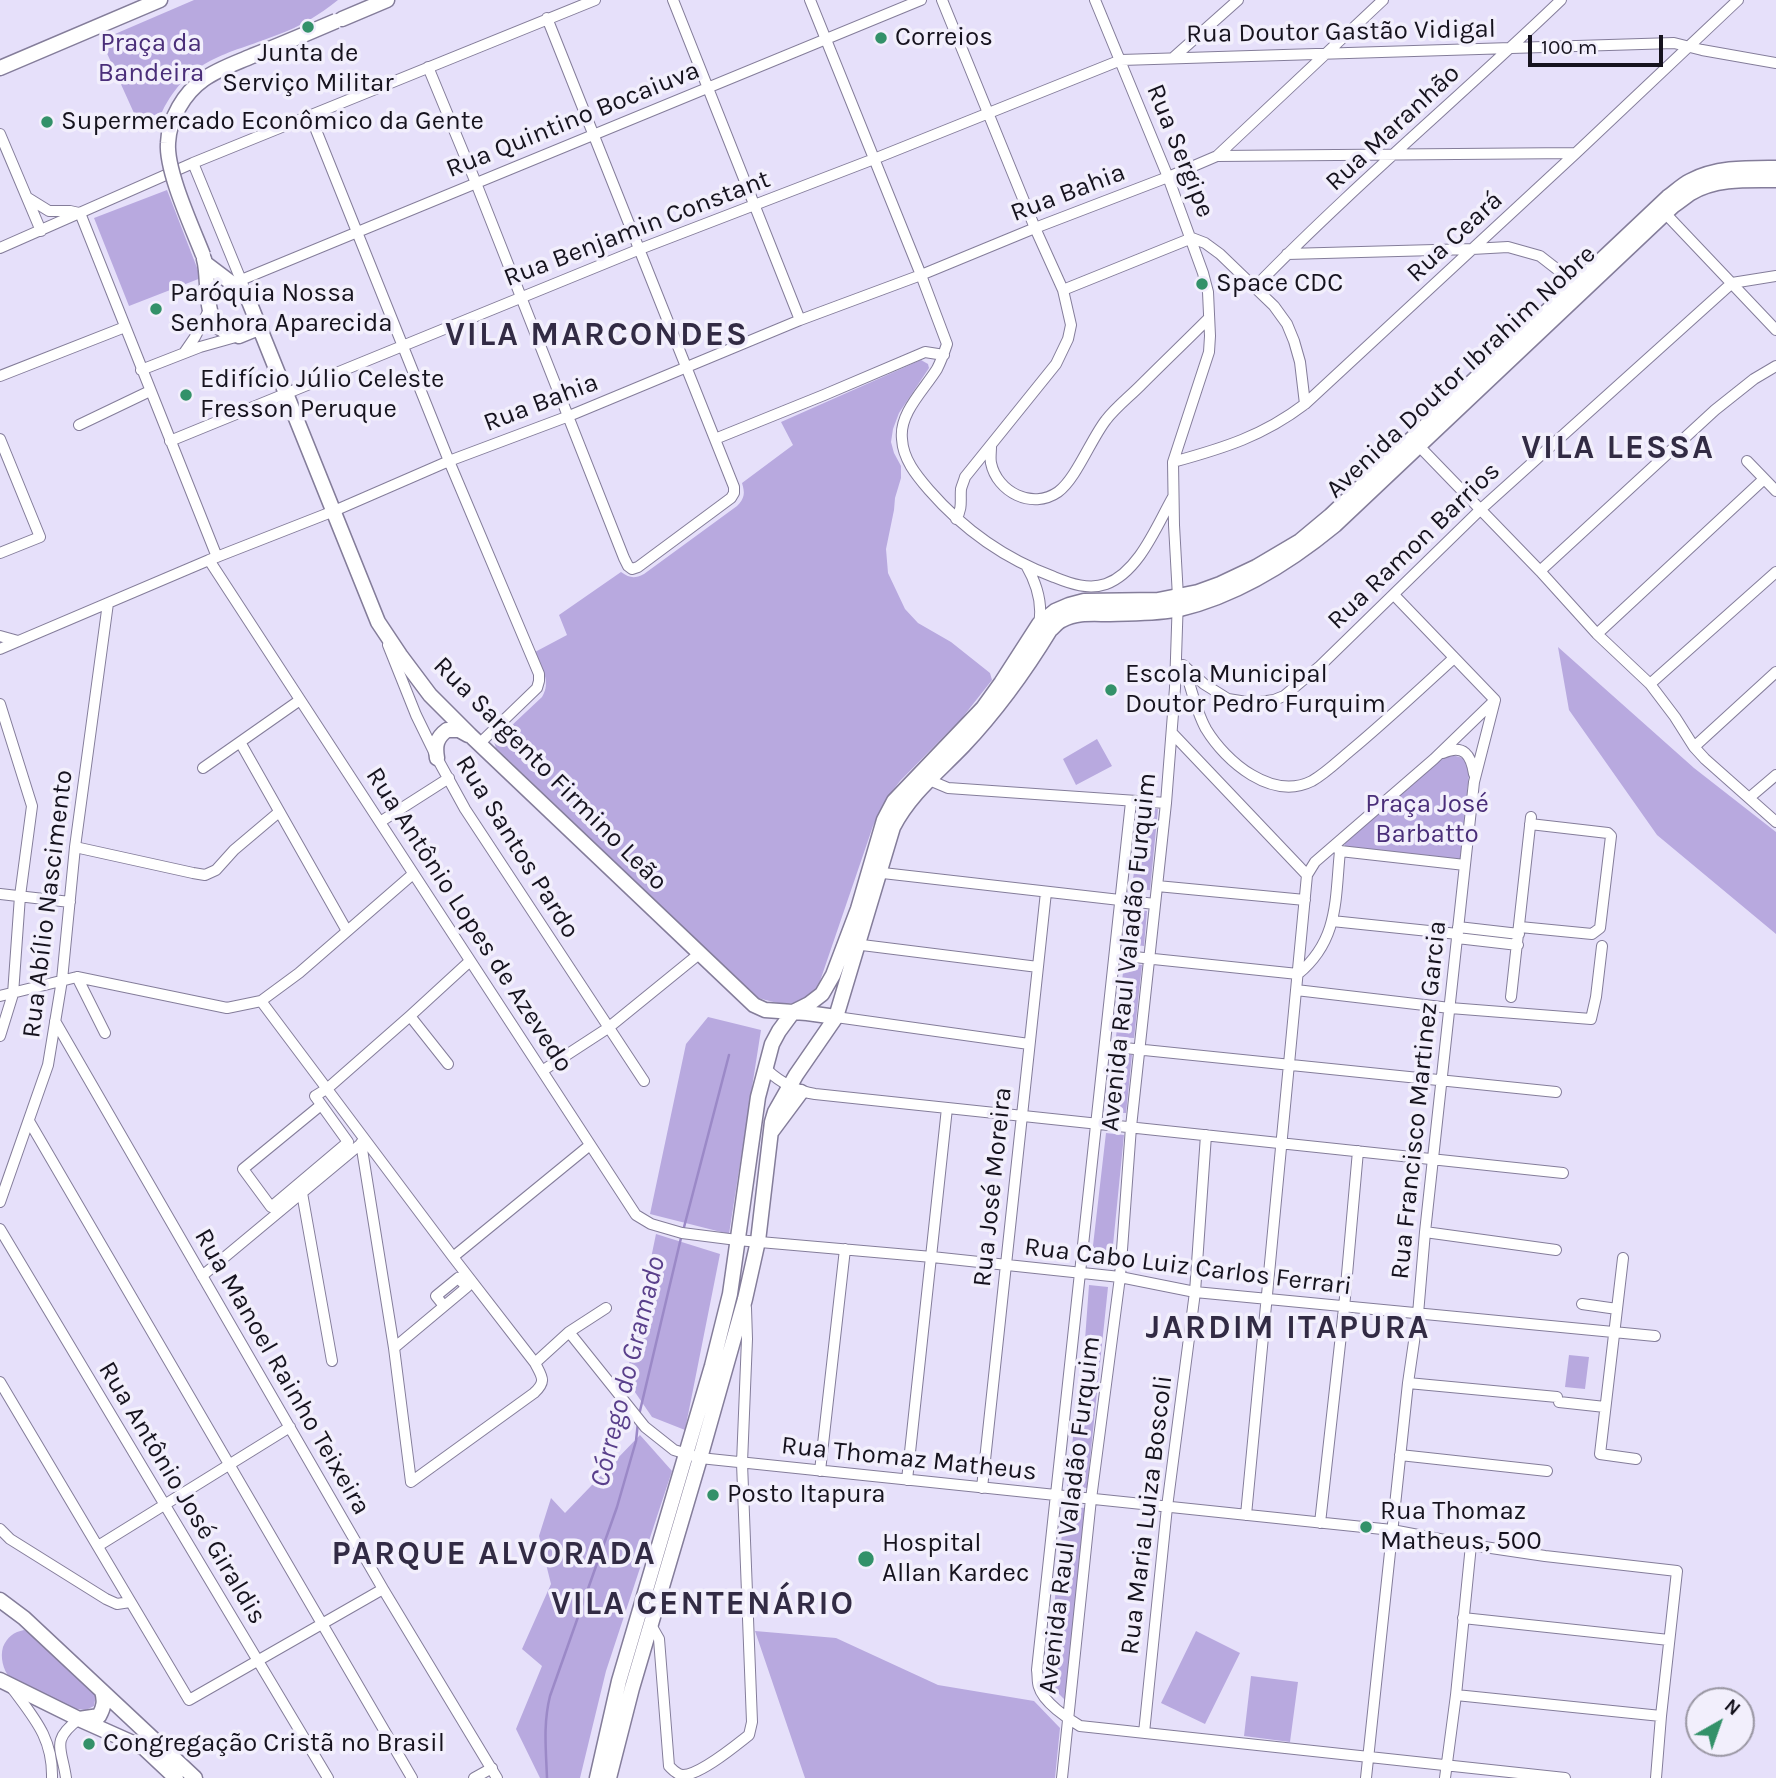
<!DOCTYPE html>
<meta charset="utf-8">
<style>
body{margin:0}
#map{position:relative;width:1776px;height:1778px;overflow:hidden;background:#e6e0fa;font-family:Karla,sans-serif}
canvas{display:block}
.north{position:absolute;left:1685px;top:1687px;width:70px;height:70px;box-sizing:border-box;background:#f2effc;border:2px solid #9a97a3;border-radius:50%;rotate:40deg;font-size:19px;font-weight:700;line-height:28px;text-align:center;color:#16131e}
.north::after{content:'';display:block;margin:auto;width:24px;height:32px;background:#339169;clip-path:polygon(50% 0,100% 100%,50% 72%,0 100%)}
.scale{position:absolute;left:1528px;top:35px;width:135px;height:32px;box-sizing:border-box;border:4px solid #16131e;border-top:0;padding-left:9px;font-size:21px;line-height:24px;white-space:nowrap;color:#16131e;-webkit-text-stroke:5px #f2effc;paint-order:stroke}
</style>
<div id="map">
<canvas width="1776" height="1778"></canvas>
<div class="north">N</div>
<div class="scale">100 m</div>
</div>
<script>
const context = document.querySelector('canvas').getContext('2d');
context.lineJoin = 'round';
function fillPath(path, color) {
  context.fillStyle = color;
  context.fill(path, 'evenodd');
}
function stroke(path, color, width, dash) {
  context.strokeStyle = color;
  context.lineWidth = width;
  context.lineCap = dash ? 'butt' : 'round';
  context.setLineDash(dash || []);
  context.stroke(path);
}
function label(font, color, halo, rows, align = 'center') {
  context.font = font + ' Karla,sans-serif';
  context.lineWidth = 7;
  context.setLineDash([]);
  context.textBaseline = 'middle';
  context.strokeStyle = halo;
  context.fillStyle = color;
  for (const [text, x, y, turn = 0] of rows) {
    context.save();
    context.translate(x, y);
    context.rotate((+turn || 0) * Math.PI / 180);
    context.textAlign = isNaN(turn) ? turn : align;
    if (halo) context.strokeText(text, 0, 0);
    context.fillText(text, 0, 0);
    context.restore();
  }
}
const green = new Path2D(`
 M 194,0 L 338,0 C 319,15 300,27 277,35 C 226,55 189,58 162,112 L 138,122 L 101,40 Z
 M 167,190 L 201,278 L 129,306 L 94,218 Z
 M 921,360 L 928,364 L 929,368 L 899,413 L 893,429 L 891,442 L 894,453 L 901,466 L 901,478 L 895,498 L 894,510 L 886,549 L 888,573 L 905,609 L 918,623 L 951,642 L 990,673 L 992,680 L 962,718 L 900,781 L 886,799 L 873,826 L 819,984 L 806,1002 L 781,1004 L 758,998 L 496,748 L 494,742 L 542,697 C 552,681 541,667 535,652 L 567,635 L 559,615 L 621,572 C 630,578 634,579 644,574 L 737,506 C 745,498 745,493 742,483 L 793,445 L 781,422 Z
 M 1558,647 L 1694,768 L 1776,832 L 1776,934 L 1657,835 L 1569,710 Z
 M 1097,739 L 1112,766 L 1076,785 L 1063,759 Z
 M 1452,755 L 1463,758 L 1470,765 L 1460,861 L 1345,847 L 1344,843 L 1440,760 Z
 M 1141,808 L 1158,809 L 1150,890 L 1132,889 Z
 M 1132,909 L 1147,911 L 1144,946 L 1128,944 Z
 M 1124,963 L 1142,965 L 1134,1038 L 1116,1037 Z
 M 708,1017 L 761,1030 L 729,1234 L 650,1214 L 686,1044 Z
 M 1114,1053 L 1132,1055 L 1126,1113 L 1108,1112 Z
 M 1106,1133 L 1124,1135 L 1111,1265 L 1091,1263 Z
 M 656,1234 L 720,1254 L 685,1430 L 652,1417 L 626,1379 Z
 M 1089,1285 L 1108,1287 L 1087,1488 L 1067,1486 L 1085,1340 Z
 M 1569,1355 L 1589,1357 L 1585,1389 L 1565,1387 Z
 M 640,1435 L 672,1471 L 606,1671 L 580,1778 L 540,1778 L 516,1729 L 542,1666 L 522,1649 L 551,1584 L 539,1536 L 551,1498 L 565,1513 Z
 M 1065,1506 L 1085,1508 L 1065,1700 L 1046,1681 Z
 M 24,1630 L 33,1633 L 96,1695 L 94,1706 L 86,1710 L 76,1709 C 64,1703 17,1685 10,1678 C 3,1670 0,1657 3,1647 C 7,1637 14,1632 24,1630 Z
 M 755,1631 L 836,1638 L 938,1685 L 1034,1701 L 1060,1728 L 1055,1778 L 805,1778 Z
 M 1196,1631 L 1240,1653 L 1205,1724 L 1161,1703 Z
 M 1251,1676 L 1298,1682 L 1290,1742 L 1244,1736 Z`);
const stream = new Path2D(`
 M 683,1231 L 729,1055
 M 639,1415 L 681,1238
 M 547,1778 C 546,1750 543,1724 550,1696 L 617,1507 L 636,1441 L 638,1422`);
const street = new Path2D(`
 M 673,0 L 800,320
 M 810,0 L 921,275 L 947,344 C 944,353 941,361 937,369 C 924,390 899,413 902,439 C 903,459 916,475 929,490 C 963,529 1005,559 1054,577 C 1071,584 1089,590 1106,584 C 1139,572 1157,525 1173,497
 M 942,0 L 1035,228 L 1063,290 L 1071,325 L 1068,339 L 1056,364 L 965,477 C 964,481 962,485 961,489 C 960,500 963,508 956,519
 M 1174,57 L 1238,0
 M 428,67 L 476,183 L 624,558 L 628,566 L 632,569 L 638,567 L 731,498 L 734,493 L 734,487 L 547,18
 M 310,115 L 449,461 L 539,674 L 539,681 L 537,688 L 479,744
 M 0,134 L 41,231
 M 1217,156 L 1576,153
 M 193,163 L 243,285
 M 28,198 L 49,211 L 70,211 L 79,213
 M 1663,211 L 1776,330
 M 80,213 L 217,557
 M 1192,238 L 1205,243 L 1220,254 L 1274,306 L 1287,324 L 1294,341 L 1300,362 L 1305,404
 M 0,248 L 193,163 L 595,0
 M 1287,254 L 1472,249 L 1508,247 L 1540,256 L 1558,270 L 1585,283
 M 241,280 L 921,0
 M 1254,288 C 1352,187 1460,97 1561,0
 M 1063,290 L 1192,238
 M 184,353 L 195,337 L 209,310
 M 141,370 L 200,347 L 239,336
 M 0,376 L 125,327
 M 79,425 L 150,391
 M 0,439 L 40,537 L 0,553
 M 715,439 L 824,395 L 925,352 L 944,355
 M 170,441 L 640,249 L 874,159 L 1121,60 L 1674,43 L 1702,50 L 1776,63
 M 1416,443 L 1540,571 L 1597,634 L 1650,684 L 1675,717 L 1694,747 L 1705,759 L 1776,822
 M 991,447 C 991,452 990,458 991,463 C 997,492 1032,510 1058,492 C 1076,479 1091,439 1106,420 C 1115,408 1129,397 1140,386 C 1163,363 1186,341 1209,318
 M 1747,461 L 1776,491
 M 1173,462 C 1224,448 1263,436 1305,404 L 1576,153 L 1738,0
 M 209,560 L 636,1215 L 651,1224 L 682,1233 L 737,1240 L 932,1257 L 1120,1277 L 1195,1292 L 1655,1336
 M 1026,565 C 1037,584 1043,603 1039,624
 M 1540,571 L 1715,410 L 1754,379 L 1776,366
 M 1394,595 L 1495,700
 M 1597,634 L 1764,479
 M 0,636 L 18,641
 M 388,645 L 416,715 L 437,758 L 465,809 L 644,1081
 M 0,649 L 209,560 L 334,511 L 449,461 L 569,416 L 800,320 L 921,275 L 1035,228 L 1168,177 L 1217,156 L 1383,0
 M 1183,665 L 1204,684 L 1228,699 L 1253,703 L 1274,700 L 1284,696 L 1320,666 L 1481,509 L 1732,283 L 1776,276
 M 1185,669 C 1191,688 1196,711 1206,729 C 1226,762 1272,801 1312,781 C 1326,773 1338,761 1350,751 C 1386,721 1420,689 1454,658
 M 1650,684 L 1776,572
 M 0,704 L 32,806 L 20,896 L 13,994 L 0,1036
 M 1172,733 L 1307,875
 M 240,742 L 347,931
 M 1694,747 L 1776,672
 M 1443,753 C 1464,744 1471,755 1474,774
 M 203,768 L 300,700
 M 929,780 L 948,788 L 1166,803
 M 1749,798 L 1776,775
 M 1131,802 L 1037,1670 C 1038,1675 1037,1682 1039,1687 C 1043,1702 1068,1719 1080,1726 L 1565,1778
 M 380,822 L 449,778
 M 75,847 L 193,873 L 205,875 L 216,870 L 234,850 L 279,812
 M 1337,848 L 1340,851 L 1465,865
 M 874,872 L 1155,904
 M 1157,886 L 1305,900
 M 0,894 L 70,902
 M 1332,921 L 1458,934
 M 1458,927 L 1519,934
 M 1520,927 L 1592,934 L 1600,928 L 1611,836 L 1608,833 L 1530,824
 M 1457,938 L 1518,945
 M 854,944 L 1038,967
 M 1115,955 L 1298,974 C 1339,940 1335,900 1340,851
 M 77,977 L 105,1033
 M 1296,990 L 1450,1008 L 1591,1019 L 1596,997 L 1602,946
 M 0,996 L 77,977 L 227,1008 L 261,1001 L 299,973 L 413,874
 M 1511,997 L 1531,817
 M 261,1001 L 453,1257 L 535,1363 C 542,1377 547,1381 534,1393 L 411,1482 L 394,1348 L 361,1143
 M 410,1016 L 448,1064
 M 836,1017 L 1029,1044
 M 55,1021 L 383,1589 L 497,1778
 M 1105,1046 L 1556,1092
 M 767,1070 C 781,1083 796,1091 815,1094 L 1563,1173
 M 542,1071 L 608,1028 L 699,954
 M 321,1105 L 243,1169 L 271,1207 L 348,1142 L 315,1096 L 328,1088 L 410,1016 L 470,961
 M 29,1121 L 412,1778
 M 302,1193 L 332,1361
 M 0,1202 L 48,1065 L 62,980 L 75,847 L 108,603
 M 0,1229 L 328,1778
 M 1425,1232 L 1556,1250
 M 453,1257 L 590,1145
 M 1623,1258 L 1600,1454 L 1636,1459
 M 202,1276 L 363,1142
 M 1582,1304 L 1617,1309
 M 569,1332 L 645,1427 L 674,1450 L 700,1458 L 1392,1530 L 1471,1545 L 1545,1556 L 1677,1571 L 1661,1716 L 1656,1778
 M 394,1348 L 467,1287 L 458,1278 L 436,1296 L 444,1306
 M 535,1363 L 569,1332 L 606,1308
 M 0,1382 L 189,1700 L 383,1589
 M 1408,1383 L 1557,1397
 M 1559,1402 L 1605,1407
 M 1400,1455 L 1547,1471
 M 820,1471 L 845,1249
 M 907,1480 L 947,1108
 M 982,1488 L 1046,892
 M 1246,1515 L 1307,875 L 1315,862 L 1434,759 L 1495,700
 M 1320,1523 L 1344,1308 L 1358,1151
 M 0,1529 L 10,1539 L 106,1599 L 117,1604 L 130,1602
 M 98,1546 L 290,1427
 M 1463,1618 L 1669,1640
 M 651,1625 L 659,1639 L 669,1766 C 673,1770 676,1774 682,1775 C 699,1776 735,1746 749,1735 L 752,1722 L 742,1463 L 747,1339 L 746,1308
 M 12,1688 C 34,1718 53,1738 52,1778
 M 1456,1695 L 1661,1716
 M 1144,1733 L 1167,1507 L 1195,1292 L 1206,1135
 M 66,1778 C 62,1748 50,1741 79,1719
 M 474,1778 L 492,1768
 M 1062,1778 L 1091,1499 L 1120,1277 L 1131,1127 L 1166,803 L 1175,688 L 1178,597 L 1174,525 L 1173,462 L 1209,352 L 1210,336 L 1208,292 L 1203,273 L 1168,177 L 1095,0
 M 1366,1778 L 1408,1383 L 1418,1314 L 1425,1232 L 1474,782 L 1495,700
 M 1445,1778 L 1456,1695 L 1471,1545`);
const secondary = new Path2D(`
 M 342,19 L 387,0
 M 0,68 L 160,0
 M 204,259 C 210,279 202,318 223,330 C 228,332 234,334 239,336 L 261,327
 M 205,263 L 246,294 L 378,622 L 400,655 L 430,695 L 470,735 L 754,1005 L 765,1010 L 807,1013 L 836,1017
 M 437,758 C 435,746 436,738 447,730 L 459,730 L 468,735
 M 772,1131 L 801,1092
 M 0,1600 L 24,1618 L 195,1778
 M 0,1680 L 79,1719 L 144,1748 L 176,1778
 M 79,1719 L 99,1716 C 104,1707 105,1701 102,1691
 M 597,1778 L 619,1681 L 712,1366 L 730,1294 L 758,1097 L 772,1044 L 779,1031 L 793,1012 L 809,1004 L 822,994 L 833,975 L 858,909 L 884,820 L 894,801 L 983,708 L 1001,683 L 1039,624 L 1055,611 L 1069,605 L 1084,601 L 1158,600 L 1198,592 L 1220,584 L 1256,567 L 1300,541 L 1330,516 L 1668,197 C 1675,192 1682,185 1690,181 C 1717,167 1747,168 1776,168
 M 609,1778 L 632,1688 L 700,1458 L 745,1299 L 758,1241 L 772,1122 L 775,1112 L 796,1075 L 836,1017 L 893,827 C 910,794 938,772 963,746 C 996,711 1025,671 1050,630 C 1054,627 1057,622 1062,620 C 1077,612 1093,614 1110,614 C 1133,613 1157,614 1180,609 C 1238,595 1290,562 1335,525 L 1673,206 C 1679,202 1685,197 1691,193 C 1716,178 1748,180 1776,180`);
const secondaryBridge = new Path2D(`
 M 203,255 C 192,227 166,171 168,143 C 169,119 184,93 204,79 C 218,69 236,63 252,56 C 280,45 308,33 336,21`);
const markers = [
 [308,27,7,"#339169"],
 [881,38,7,"#339169"],
 [47,122,7,"#339169"],
 [1202,284,7,"#339169"],
 [156,309,7,"#339169"],
 [186,395,7,"#339169"],
 [1111,690,7,"#339169"],
 [713,1495,7,"#339169"],
 [1366,1527,7,"#339169"],
 [866,1559,9,"#339169"],
 [89,1744,7,"#339169"]
];
const streetNames = [
 ["Rua Doutor Gastão Vidigal",1341,32,-1],
 ["Rua Quintino Bocaiuva",573,120,-22],
 ["Rua Maranhão",1393,128,-43],
 ["Rua Sergipe",1180,151,68],
 ["Rua Bahia",1068,193,-21],
 ["Rua Benjamin Constant",637,229,-21],
 ["Rua Ceará",1455,237,-43],
 ["Avenida Doutor Ibrahim Nobre",1461,372,-43],
 ["Rua Bahia",541,403,-21],
 ["Rua Ramon Barrios",1414,546,-44],
 ["Rua Sargento Firmino Leão",550,774,45],
 ["Rua Santos Pardo",517,847,58],
 ["Rua Abílio Nascimento",48,904,-83],
 ["Rua Antônio Lopes de Azevedo",469,920,57],
 ["Avenida Raul Valadão Furquim",1129,952,-84],
 ["Rua Francisco Martinez Garcia",1419,1100,-84],
 ["Rua José Moreira",993,1187,-84],
 ["Rua Cabo Luiz Carlos Ferrari",1188,1267,7],
 ["Rua Manoel Rainho Teixeira",282,1372,60],
 ["Rua Thomaz Matheus",909,1459,6],
 ["Rua Antônio José Giraldis",182,1493,59],
 ["Avenida Raul Valadão Furquim",1070,1515,-83],
 ["Rua Maria Luiza Boscoli",1147,1515,-83]
];
const poiNames = [
 ["Correios",895,38],
 ["Junta de",308,54,"center"],
 ["Serviço Militar",308,84,"center"],
 ["Supermercado Econômico da Gente",61,122],
 ["Space CDC",1216,284],
 ["Paróquia Nossa",170,294],
 ["Senhora Aparecida",170,324],
 ["Edifício Júlio Celeste",200,380],
 ["Fresson Peruque",200,410],
 ["Escola Municipal",1125,675],
 ["Doutor Pedro Furquim",1125,705],
 ["Posto Itapura",727,1495],
 ["Rua Thomaz",1380,1512],
 ["Matheus, 500",1380,1542],
 ["Hospital",882,1544],
 ["Allan Kardec",882,1574],
 ["Congregação Cristã no Brasil",103,1744]
];
const parkNames = [
 ["Praça da",151,44],
 ["Bandeira",151,74],
 ["Praça José",1427,805],
 ["Barbatto",1427,835]
];
const waterNames = [
 ["Córrego do Gramado",628,1372,-76]
];
const districtNames = [
 ["VILA MARCONDES",597,336],
 ["VILA LESSA",1618,449],
 ["JARDIM ITAPURA",1288,1329],
 ["PARQUE ALVORADA",494,1555],
 ["VILA CENTENÁRIO",703,1605]
];
fillPath(green, '#b8a9df');
stroke(stream, '#9b89c7', 2.5);
stroke(street, '#847d9a', 12);
stroke(secondary, '#847d9a', 17);
stroke(street, '#fff', 10);
stroke(secondary, '#fff', 14);
stroke(secondaryBridge, '#847d9a', 17, []);
stroke(secondaryBridge, '#fff', 14);
for (const [x, y, r, color] of markers) {
  const dot = new Path2D();
  dot.arc(x, y, r, 0, 2 * Math.PI);
  context.fillStyle = color;
  context.fill(dot);
  stroke(dot, '#f2effc', 2.5);
}
label('26px', '#16131e', '#f2effc', streetNames);
label('26px', '#16131e', '#f2effc', poiNames, 'left');
label('26px', '#4a2e79', '#f2effc', parkNames);
label('italic 28px', '#593f8b', '#f2effc', waterNames);
context.letterSpacing = '2px';
label('bold 33px', '#322b44', '#f2effc', districtNames);
context.letterSpacing = '0px';
</script>
